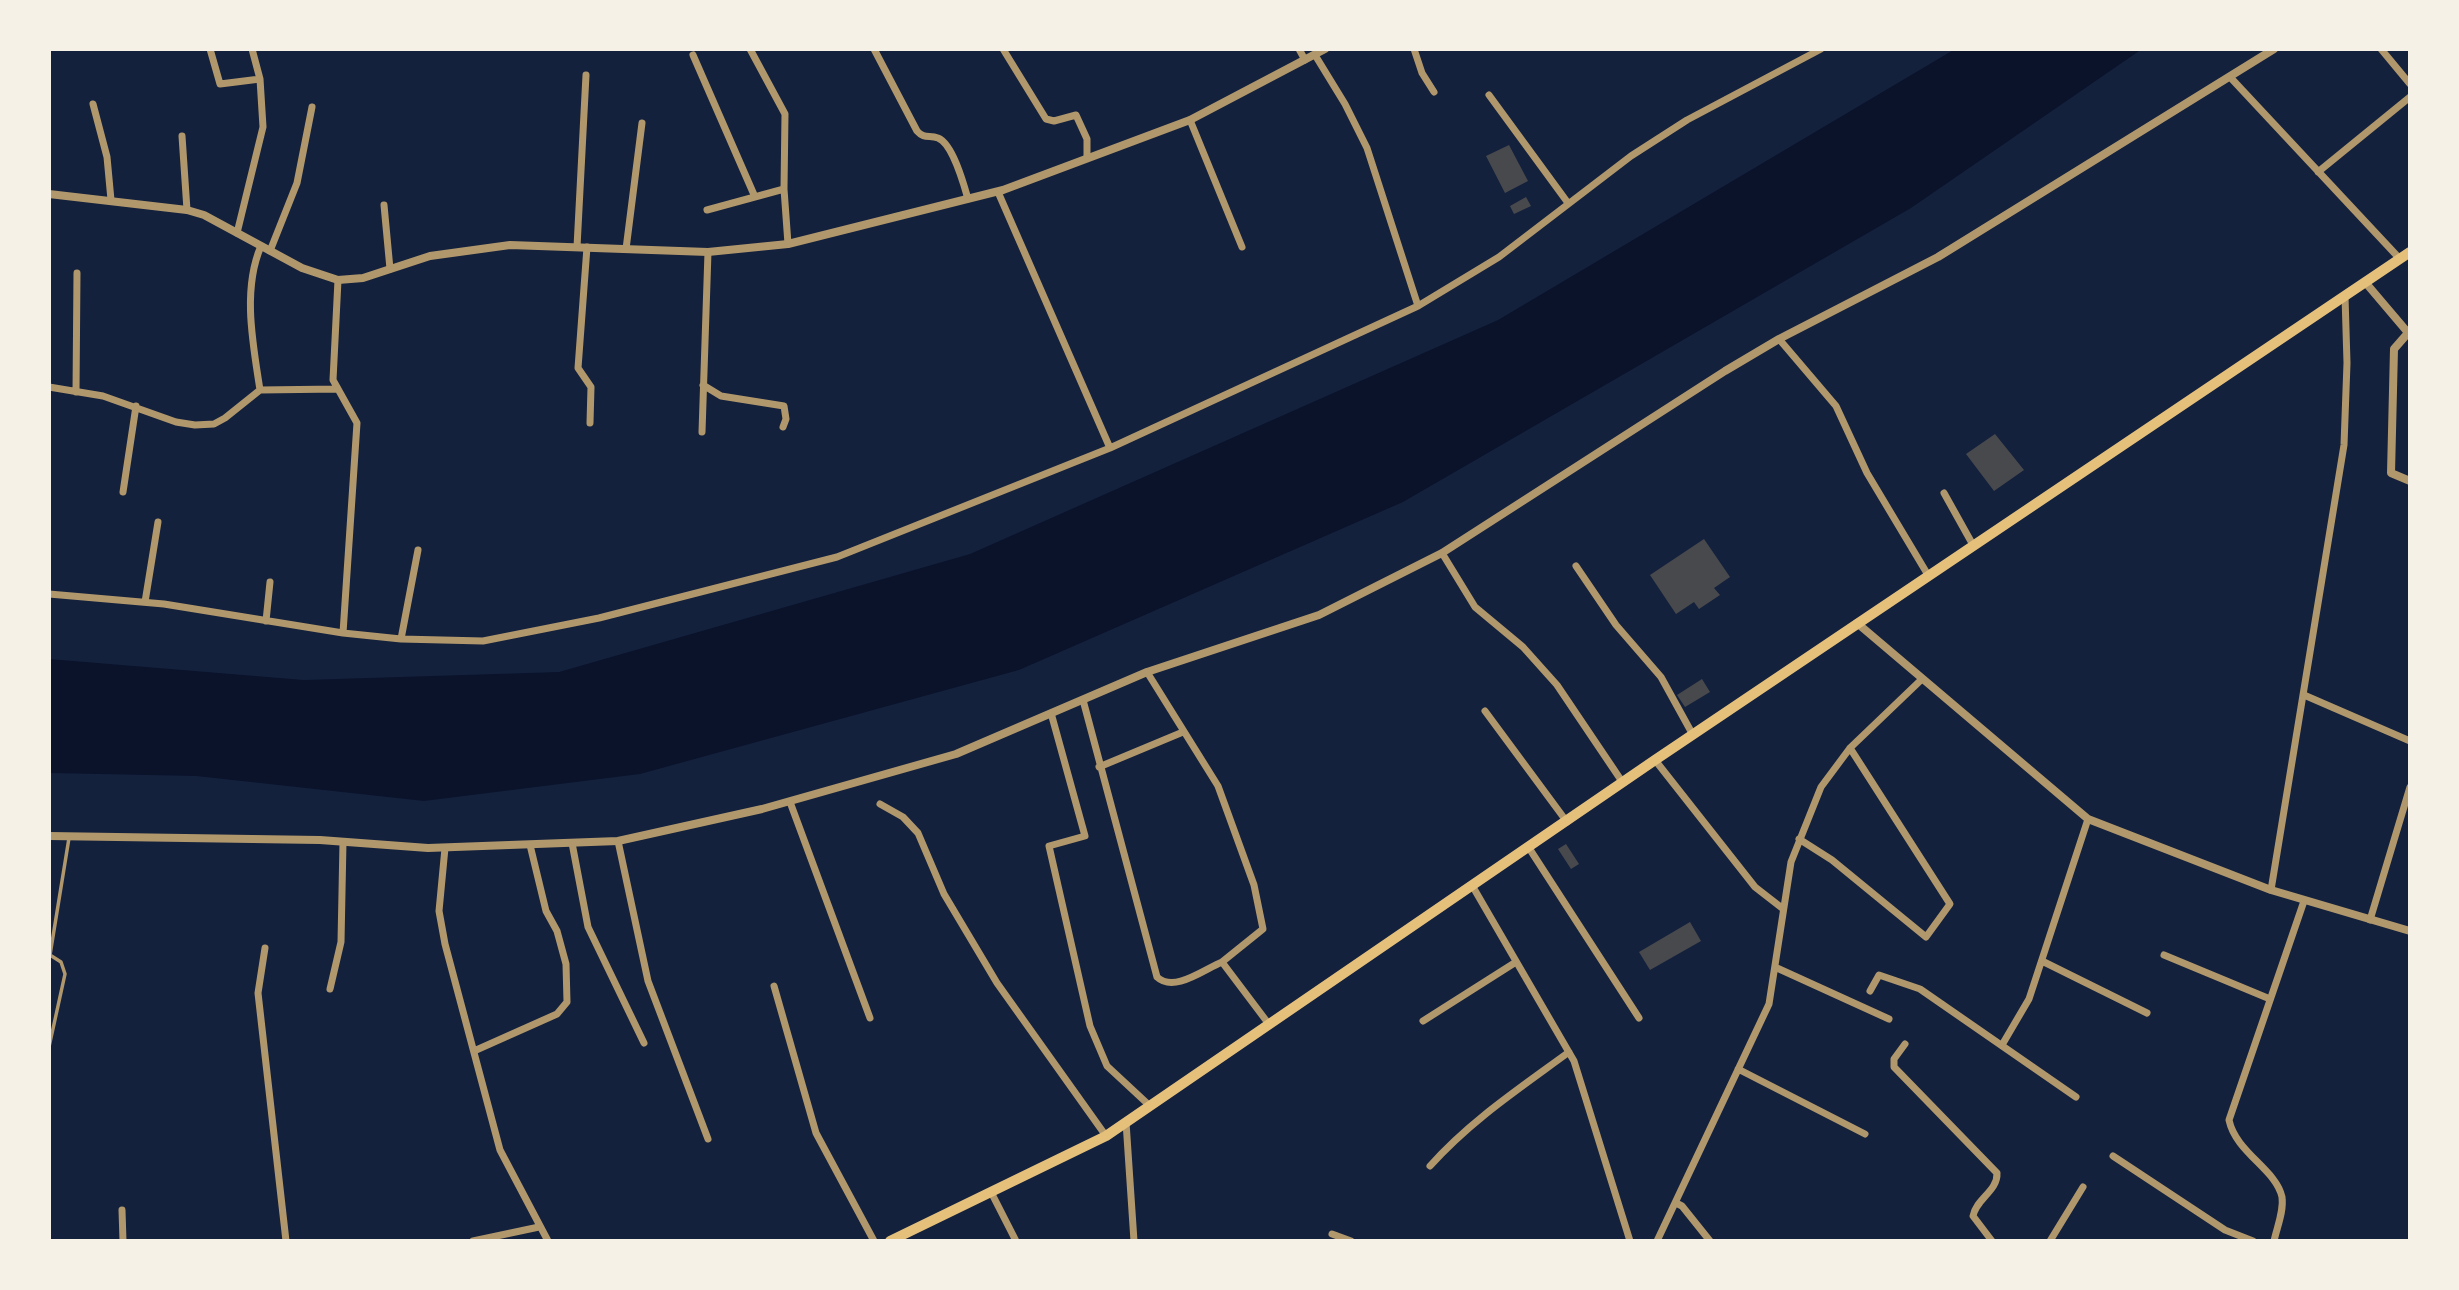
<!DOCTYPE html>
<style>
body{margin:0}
#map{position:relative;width:2459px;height:1290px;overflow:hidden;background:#14213d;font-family:Karla,sans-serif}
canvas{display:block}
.frame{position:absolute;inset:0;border:51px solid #f6f1e7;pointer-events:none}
</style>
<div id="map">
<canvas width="2459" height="1290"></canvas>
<div class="frame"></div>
</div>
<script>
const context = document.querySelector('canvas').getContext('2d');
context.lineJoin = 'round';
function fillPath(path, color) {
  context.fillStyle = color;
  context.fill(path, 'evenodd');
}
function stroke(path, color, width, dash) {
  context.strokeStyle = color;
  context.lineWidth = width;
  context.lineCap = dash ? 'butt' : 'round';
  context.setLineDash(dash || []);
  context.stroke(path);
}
const water = new Path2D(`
 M 1955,49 L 2142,49 L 1911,208 L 1403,502 L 1019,670 L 640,774 L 424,801 L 196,776 L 49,773 L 49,659 L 304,680 L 559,672 L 970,554 L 1498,320 Z`);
const building = new Path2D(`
 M 1509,145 L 1528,181 L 1505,193 L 1486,156 Z
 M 1526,197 L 1531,206 L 1514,214 L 1510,206 Z
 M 1995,434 L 2024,470 L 1994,491 L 1966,454 Z
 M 1704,539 L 1730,577 L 1714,588 L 1720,595 L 1699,609 L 1694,602 L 1676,614 L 1650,575 Z
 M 1702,679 L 1710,692 L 1685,707 L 1677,695 Z
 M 1566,844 L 1579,864 L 1571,869 L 1558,849 Z
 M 1690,922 L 1701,941 L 1650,970 L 1639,952 Z`);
const service = new Path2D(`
 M 49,1047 L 65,974 L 61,962 L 50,955 L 69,838`);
const minor = new Path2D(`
 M 210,49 L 220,84 L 260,79
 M 750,49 L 785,114 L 784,189 L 788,244
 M 874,49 L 917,131 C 924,139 929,135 938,138 C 953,144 964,185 968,199
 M 1003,49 L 1046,119 L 1054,121 L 1076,115 L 1087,139 L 1087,158
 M 1299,49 L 1305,60
 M 1414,49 L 1422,73 L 1434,92
 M 2381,49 L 2410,84
 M 693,55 L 755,197
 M 1315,55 L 1345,104 L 1367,148 L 1418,306
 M 2230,77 L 2400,259
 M 1489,95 L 1568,203
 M 93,104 L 107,157 L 111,200
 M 1190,120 L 1242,247
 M 182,136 L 187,210
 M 2318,172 L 2410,97
 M 998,192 L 1110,448
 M 384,205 L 390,269
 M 707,210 L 784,189
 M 237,233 L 263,127 L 260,79 L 252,49
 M 577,247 L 586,75
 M 587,247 L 578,368 L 591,387 L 590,423
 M 626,249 L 642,123
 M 270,251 L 297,183 L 312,107
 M 338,280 L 333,380 L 357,423 L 343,633
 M 1779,339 L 1836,406 L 1867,473 L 1928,575
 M 703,385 L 721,396 L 784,406 L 786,419 L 783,427
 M 49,387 L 103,396 L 176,422 L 195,425 L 214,424 L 225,418 L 260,390 L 338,389
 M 260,390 C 253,344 242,290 261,246
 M 76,392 L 77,273
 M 702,432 L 708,252
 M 123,492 L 136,406
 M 1944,493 L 1973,545
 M 1442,553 L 1475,607 L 1523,647 L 1557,685 L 1623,783
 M 1576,566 L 1616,625 L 1661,677 L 1693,735
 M 49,594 L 164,604 L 343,633 L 401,639 L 483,641 L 599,618 L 837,557 L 1110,448 L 1418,306 L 1499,257 L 1631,156 L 1687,120 L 1821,49
 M 145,602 L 158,522
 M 266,621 L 270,582
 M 401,639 L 418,550
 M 1147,672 L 1218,786 L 1254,885 L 1263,929 L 1222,962
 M 2304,695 L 2410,741
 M 1083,700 L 1157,977 C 1174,993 1203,970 1222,962 L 1268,1023
 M 1485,711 L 1567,822
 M 1051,713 L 1085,836 L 1049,846 L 1090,1026 L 1107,1066 L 1150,1106
 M 1655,760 L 1755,887 L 1782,908
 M 1099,767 L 1183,732
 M 790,802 L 870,1018
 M 880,804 L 903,817 L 918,833 L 944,894 L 997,983 L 1106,1136
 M 1799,839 L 1832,860 L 1926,937 L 1950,904 L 1850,748
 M 618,841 L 648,981 L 708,1139
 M 572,843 L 588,927 L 644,1043
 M 445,848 L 439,911 L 445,944 L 500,1150 L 548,1241
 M 1529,848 L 1639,1018
 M 1473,887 L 1574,1061 L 1630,1241
 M 2271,890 L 2344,445 L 2347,363 L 2345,296
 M 2370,920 L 2410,787
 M 265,948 L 258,993 L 286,1241
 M 2164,955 L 2270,999
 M 2042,961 L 2147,1013
 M 1777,968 L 1889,1019
 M 774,986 L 816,1133 L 874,1241
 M 330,989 L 341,942 L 343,842
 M 1870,991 L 1879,975 L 1920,989 L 2076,1097
 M 1423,1021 L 1516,962
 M 1905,1044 L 1894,1059 L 1894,1067 L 1997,1173 C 1998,1191 1976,1199 1973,1216 L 1992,1241
 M 2002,1045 L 2029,999 L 2088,819
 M 474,1051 L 557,1014 L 567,1002 L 566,964 L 557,931 L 546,911 L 530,845
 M 1738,1069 L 1865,1134
 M 1126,1122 L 1134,1241
 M 2113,1156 L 2225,1230 L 2253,1241
 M 1430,1166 C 1470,1121 1520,1088 1569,1052
 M 991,1192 L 1016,1241
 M 1676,1203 L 1682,1206 L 1710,1241
 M 122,1210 L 123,1241
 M 1332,1234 L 1351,1241
 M 473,1241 L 539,1227
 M 1657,1241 L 1769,1004 L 1791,862 L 1821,787 L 1850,748 L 1921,680
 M 2050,1241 L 2083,1187
 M 2274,1241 C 2277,1227 2284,1211 2282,1197 C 2276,1169 2236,1153 2229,1120 L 2304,901`);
const tertiary = new Path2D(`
 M 49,194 L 187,210 L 204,215 L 302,268 L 338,280 L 363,278 L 430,256 L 510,245 L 708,252 L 788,244 L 1003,190 L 1190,120 L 1325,49
 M 2365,282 L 2410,335
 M 2408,333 L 2394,349 L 2391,473 L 2410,481
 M 1857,623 L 2088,819 L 2271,890 L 2410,931
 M 49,836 L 320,840 L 428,848 L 618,841 L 762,809 L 956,754 L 1147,672 L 1319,615 L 1442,553 L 1725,371 L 1779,339 L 1938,257 L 2274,49`);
const secondary = new Path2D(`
 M 890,1241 L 1106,1136 L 1655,760 L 2410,252`);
fillPath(water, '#0b132b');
fillPath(building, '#48494c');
stroke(service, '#b1986c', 3.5);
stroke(minor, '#b1986c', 7);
stroke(tertiary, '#b1986c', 8);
stroke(secondary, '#e5c07b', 10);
</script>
